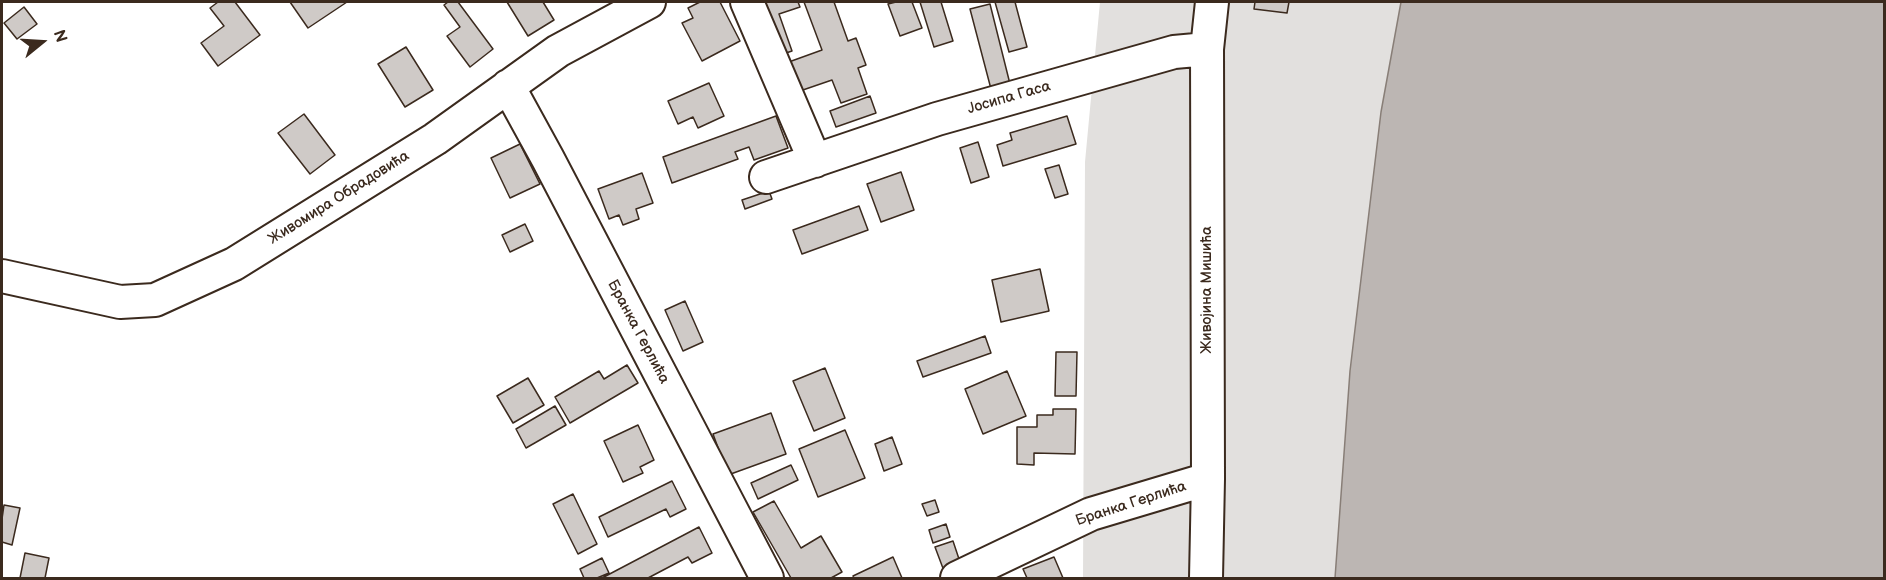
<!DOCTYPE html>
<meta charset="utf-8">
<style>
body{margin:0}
#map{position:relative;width:1886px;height:580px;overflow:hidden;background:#fff;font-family:"Balsamiq Sans",sans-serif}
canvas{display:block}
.frame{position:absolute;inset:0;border:3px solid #3b2a1e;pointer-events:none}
.north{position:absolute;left:12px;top:12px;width:60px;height:60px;-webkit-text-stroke:4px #fff;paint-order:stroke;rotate:72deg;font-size:16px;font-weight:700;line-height:24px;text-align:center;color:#3b2a1e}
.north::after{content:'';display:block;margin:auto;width:21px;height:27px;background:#3b2a1e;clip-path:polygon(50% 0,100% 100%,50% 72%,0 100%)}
</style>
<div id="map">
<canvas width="1886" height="580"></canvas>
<div class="frame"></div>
<div class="north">N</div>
</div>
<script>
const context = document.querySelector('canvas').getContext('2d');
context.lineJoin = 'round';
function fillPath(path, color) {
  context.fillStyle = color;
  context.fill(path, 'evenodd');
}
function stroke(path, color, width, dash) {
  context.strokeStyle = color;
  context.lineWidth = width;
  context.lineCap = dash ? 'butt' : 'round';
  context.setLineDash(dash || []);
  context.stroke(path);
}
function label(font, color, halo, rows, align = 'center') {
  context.font = font + ' "Balsamiq Sans",sans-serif';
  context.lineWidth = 4.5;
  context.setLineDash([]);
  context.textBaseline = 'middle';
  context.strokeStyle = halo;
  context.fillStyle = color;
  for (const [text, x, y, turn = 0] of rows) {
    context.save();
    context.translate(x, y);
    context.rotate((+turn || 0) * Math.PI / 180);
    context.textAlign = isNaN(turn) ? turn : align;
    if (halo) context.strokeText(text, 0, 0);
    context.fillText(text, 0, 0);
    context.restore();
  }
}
const green = new Path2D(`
 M 1100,2 L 1401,2 L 1381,112 L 1350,371 L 1335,578 L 1083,578 L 1085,162 Z`);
const water = new Path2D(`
 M 1401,2 L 1884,2 L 1884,578 L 1335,578 L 1350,371 L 1381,112 Z`);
const building = new Path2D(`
 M 218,2 L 235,2 L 260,35 L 218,66 L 201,43 L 224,26 L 210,8 Z
 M 290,2 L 347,2 L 308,28 Z
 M 448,2 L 458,2 L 493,49 L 470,67 L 447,36 L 460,27 L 444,5 Z
 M 507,2 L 543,2 L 554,20 L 528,36 Z
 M 700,2 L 720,2 L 740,41 L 702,61 L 682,23 L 693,18 L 688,8 Z
 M 754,2 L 798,2 L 800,7 L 779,14 L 792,51 L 774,57 Z
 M 804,2 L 834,2 L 848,41 L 856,38 L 866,65 L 858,68 L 867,94 L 841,103 L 832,80 L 797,92 L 786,63 L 822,50 Z
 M 896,2 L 912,2 L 922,28 L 900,36 L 888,4 Z
 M 920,2 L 941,2 L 953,41 L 934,47 Z
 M 995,2 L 1015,2 L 1027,47 L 1009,52 Z
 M 1255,2 L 1289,2 L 1287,13 L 1254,9 Z
 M 990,4 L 1010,84 L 991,89 L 970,9 Z
 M 24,7 L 37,24 L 17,39 L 4,23 Z
 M 406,47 L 433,90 L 405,107 L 378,64 Z
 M 709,83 L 724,116 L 698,128 L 693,117 L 678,124 L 668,101 Z
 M 870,96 L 876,113 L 836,127 L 830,111 Z
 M 304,114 L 335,155 L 310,174 L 278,133 Z
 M 776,116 L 788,148 L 754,160 L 749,147 L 735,152 L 738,159 L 672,183 L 663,157 Z
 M 1067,116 L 1076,144 L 1003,166 L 997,145 L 1012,140 L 1010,133 Z
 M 978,142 L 989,177 L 971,183 L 960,148 Z
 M 520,144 L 540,184 L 510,198 L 491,158 Z
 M 1059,165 L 1068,194 L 1055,198 L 1045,169 Z
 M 901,172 L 914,210 L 881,222 L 867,184 Z
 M 642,173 L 653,203 L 636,209 L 639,219 L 623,225 L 619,215 L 609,219 L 598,189 Z
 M 769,191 L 772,199 L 745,209 L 742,200 Z
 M 859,206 L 868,230 L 802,254 L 793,230 Z
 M 525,224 L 533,241 L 510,252 L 502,235 Z
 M 1040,269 L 1049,311 L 1001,322 L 992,280 Z
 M 685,301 L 703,342 L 683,351 L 665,310 Z
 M 985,336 L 991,353 L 923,377 L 917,361 Z
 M 1056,352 L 1077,352 L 1076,396 L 1055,396 Z
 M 627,365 L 638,383 L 570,423 L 555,397 L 599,371 L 604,379 Z
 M 825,368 L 845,418 L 814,431 L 793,381 Z
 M 1007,371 L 1026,416 L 983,434 L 965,389 Z
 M 528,378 L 544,405 L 513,423 L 497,396 Z
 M 555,406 L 566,425 L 526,448 L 516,429 Z
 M 1053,409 L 1076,409 L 1075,454 L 1034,453 L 1034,465 L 1017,464 L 1017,427 L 1037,427 L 1037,415 L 1053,415 Z
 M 771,413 L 786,454 L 728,475 L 713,434 Z
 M 638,425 L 654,460 L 640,467 L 643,473 L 623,482 L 604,441 Z
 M 845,430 L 865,478 L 818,497 L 799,449 Z
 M 892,437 L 902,464 L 884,471 L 875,444 Z
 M 791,465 L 798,480 L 758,499 L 751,483 Z
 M 672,481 L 686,509 L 670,517 L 666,509 L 608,537 L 599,517 Z
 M 573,494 L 597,544 L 578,554 L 553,504 Z
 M 935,500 L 939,512 L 927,516 L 922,504 Z
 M 774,501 L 801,548 L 821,536 L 842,572 L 831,578 L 791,578 L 753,512 Z
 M 4,505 L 20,508 L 12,545 L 2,542 L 2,519 Z
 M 946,524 L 950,537 L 933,543 L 929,530 Z
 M 699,527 L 712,553 L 692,563 L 688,557 L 648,578 L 602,578 Z
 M 953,541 L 961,565 L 944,571 L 935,547 Z
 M 25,553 L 49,558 L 45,578 L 20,578 Z
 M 893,557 L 902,578 L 854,578 L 853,576 Z
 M 1054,557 L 1063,578 L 1027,578 L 1023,569 Z
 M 602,558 L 609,573 L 597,578 L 584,578 L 580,569 Z`);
const minor = new Path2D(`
 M 747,2 L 815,161
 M 508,86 L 548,159 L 767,578
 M 766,177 L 937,119 L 1174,52 L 1207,49
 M 2,276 L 120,302 L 155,300 L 234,264 L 435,139 L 558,51 L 649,2
 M 957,578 L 1091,514 L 1208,479
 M 1206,578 L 1208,479 L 1207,49 L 1212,2`);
const streetNames = [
 ["Јосипа Гаса",1009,98,-16],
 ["Живомира Обрадовића",339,198,-32],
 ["Живојина Мишића",1207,290,-90],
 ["Бранка Герлића",638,332,62],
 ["Бранка Герлића",1131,504,-18]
];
fillPath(green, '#e2e0de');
fillPath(water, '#bcb6b3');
stroke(water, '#887e77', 1.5);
fillPath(building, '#cfcac7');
stroke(building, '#3b2a1e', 1.5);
stroke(minor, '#3b2a1e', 36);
stroke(minor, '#fff', 32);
label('15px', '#3b2a1e', '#fff', streetNames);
</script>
